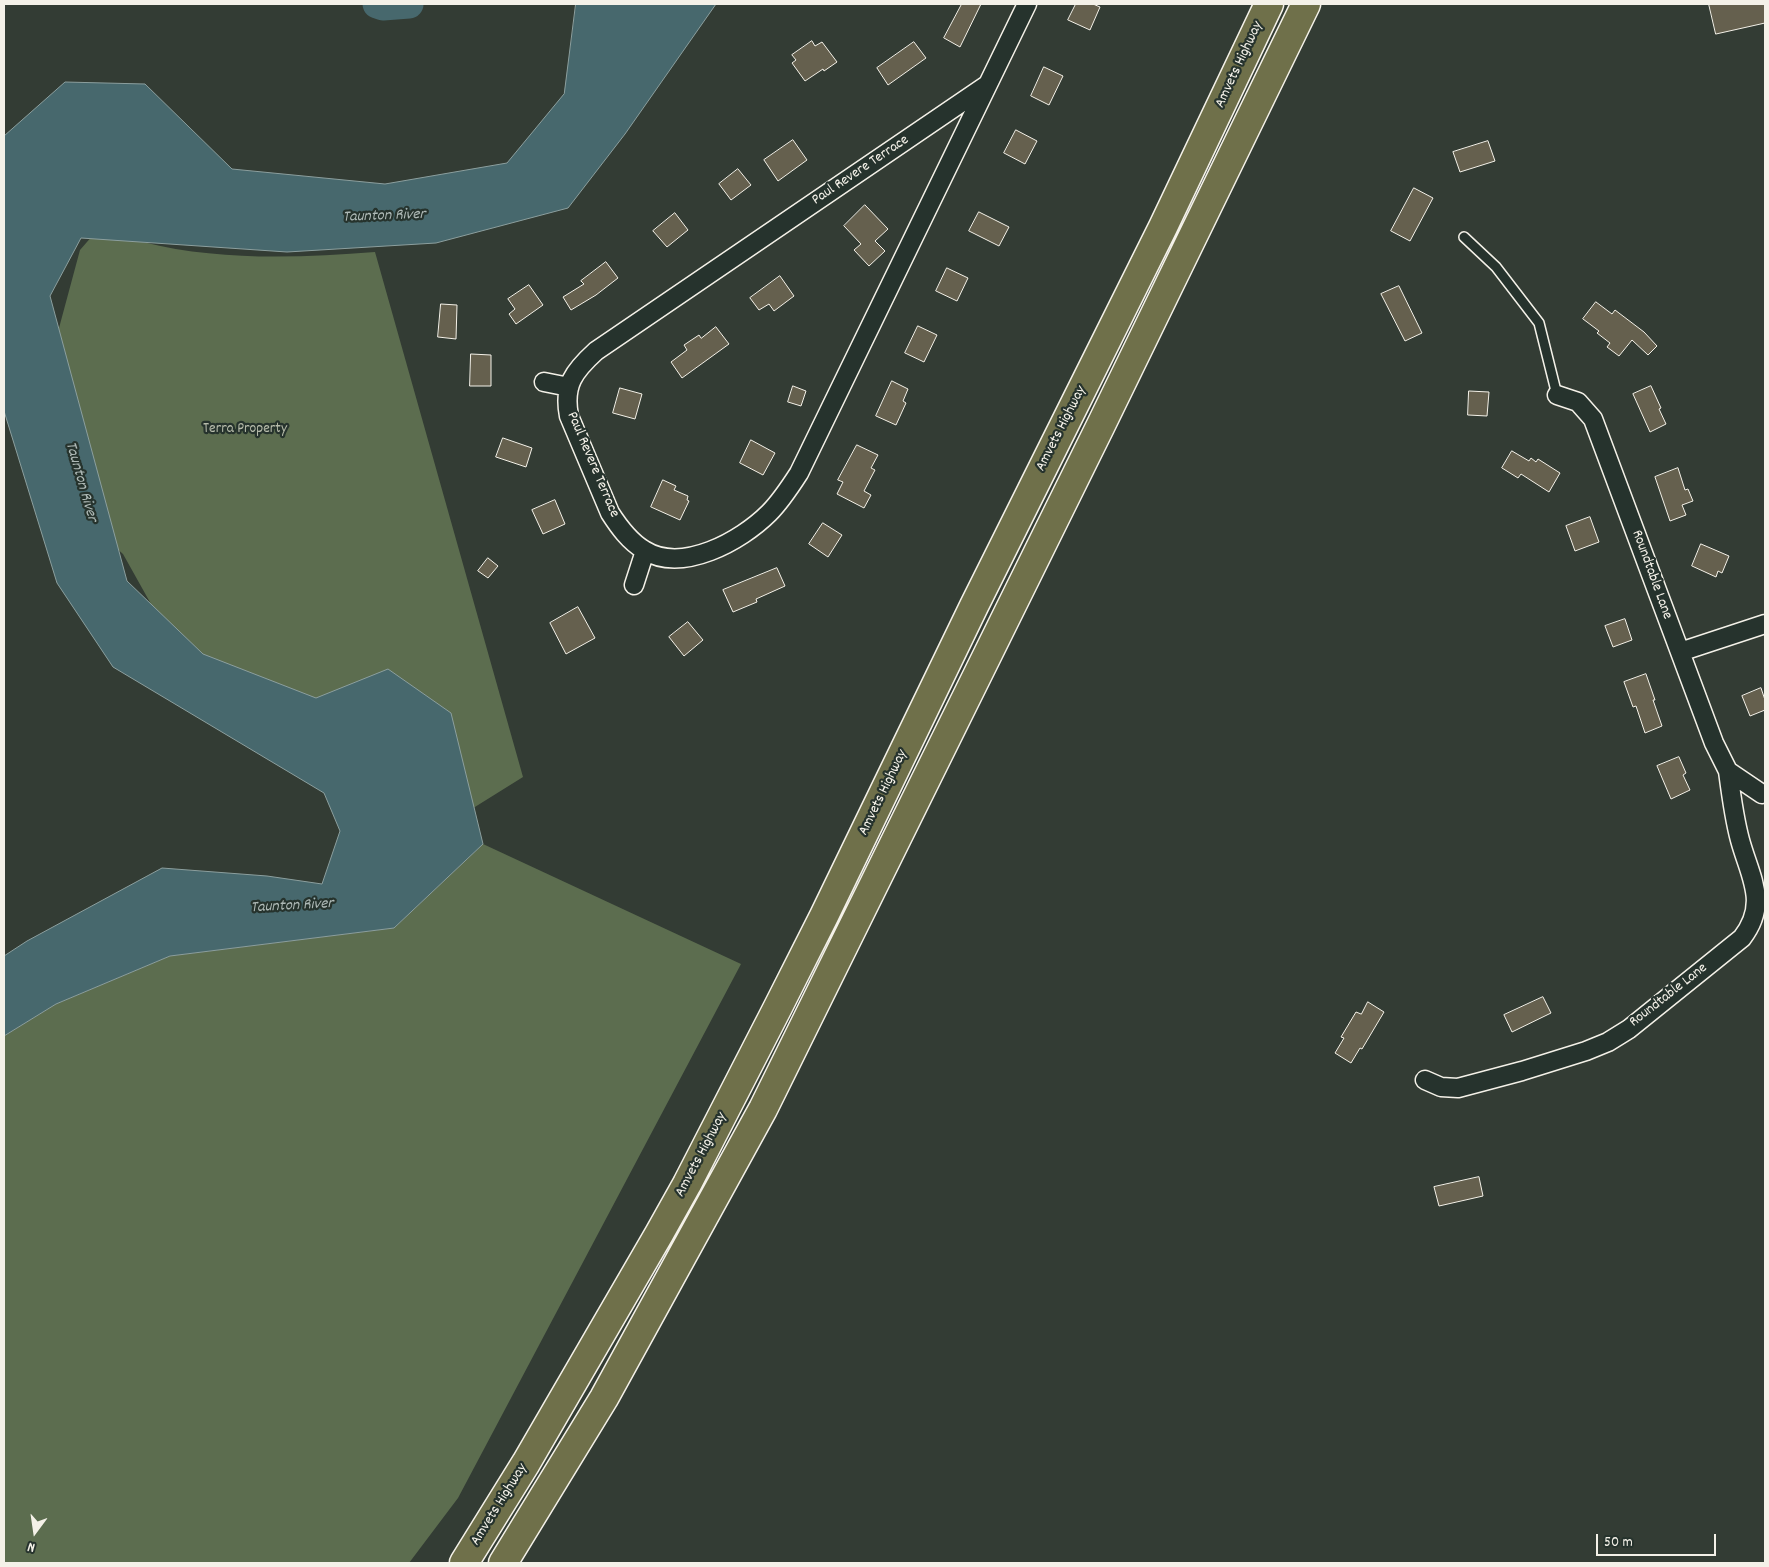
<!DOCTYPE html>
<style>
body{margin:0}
#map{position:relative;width:1769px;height:1567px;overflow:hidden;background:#333c34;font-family:Dekko,sans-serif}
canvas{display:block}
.frame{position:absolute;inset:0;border:5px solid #f4f1e8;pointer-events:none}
.north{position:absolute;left:10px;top:1507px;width:50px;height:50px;-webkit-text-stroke:4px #26332d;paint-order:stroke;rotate:194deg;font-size:14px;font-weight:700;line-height:20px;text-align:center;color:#f4f1e8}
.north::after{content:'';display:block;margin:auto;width:18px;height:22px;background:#f4f1e8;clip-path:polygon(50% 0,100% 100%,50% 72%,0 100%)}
.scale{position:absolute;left:1596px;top:1534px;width:120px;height:22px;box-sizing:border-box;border:2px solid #f4f1e8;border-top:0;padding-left:6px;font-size:15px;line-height:18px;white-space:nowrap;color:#f4f1e8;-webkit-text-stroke:4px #26332d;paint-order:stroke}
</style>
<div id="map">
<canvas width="1769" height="1567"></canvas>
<div class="frame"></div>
<div class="north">N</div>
<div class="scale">50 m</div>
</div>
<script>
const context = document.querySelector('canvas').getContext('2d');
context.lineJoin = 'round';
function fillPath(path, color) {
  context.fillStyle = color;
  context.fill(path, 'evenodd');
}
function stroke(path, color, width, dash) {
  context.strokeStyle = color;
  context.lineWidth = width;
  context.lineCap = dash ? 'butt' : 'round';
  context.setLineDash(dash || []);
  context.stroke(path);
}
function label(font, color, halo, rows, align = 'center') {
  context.font = font + ' Dekko,sans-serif';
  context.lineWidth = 4.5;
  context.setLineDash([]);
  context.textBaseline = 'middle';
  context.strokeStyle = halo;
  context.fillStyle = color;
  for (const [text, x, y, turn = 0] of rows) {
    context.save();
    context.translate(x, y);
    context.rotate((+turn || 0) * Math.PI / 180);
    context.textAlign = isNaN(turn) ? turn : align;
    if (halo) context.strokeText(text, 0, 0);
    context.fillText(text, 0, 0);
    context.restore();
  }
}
const green = new Path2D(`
 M 100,227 C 114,232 128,238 143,242 C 218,261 298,258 375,252 L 523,777 L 438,830 L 322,722 L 170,638 L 123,554 L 85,520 L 61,394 L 59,328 L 80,250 Z
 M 483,844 L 741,964 L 458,1498 L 409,1563 L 4,1563 L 4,1036 L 56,1004 L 170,956 L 394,928 Z`);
const water = new Path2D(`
 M 576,4 L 716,4 L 625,134 L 568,208 L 436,243 L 287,252 L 81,238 L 50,296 L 127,581 L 203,654 L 316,698 L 388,669 L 451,713 L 483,844 L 394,928 L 170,956 L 56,1004 L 4,1036 L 4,956 L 27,941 L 162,868 L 267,876 L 322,884 L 340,831 L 324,793 L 113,667 L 57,583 L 4,411 L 4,136 L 65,82 L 145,84 L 232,169 L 385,184 L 507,163 L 564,94 Z`);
const river = new Path2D(`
 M 377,4 L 383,6 L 409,4`);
const building = new Path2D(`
 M 962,4 L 981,4 L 960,47 L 944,38 Z
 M 1076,4 L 1093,4 L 1100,7 L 1090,30 L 1068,20 Z
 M 1709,4 L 1765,4 L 1765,23 L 1716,34 Z
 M 812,41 L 815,46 L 822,42 L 837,62 L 824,71 L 823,69 L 805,81 L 792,63 L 796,60 L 792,55 Z
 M 914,42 L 926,58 L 888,85 L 877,68 Z
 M 1044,67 L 1063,76 L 1049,105 L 1031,96 Z
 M 1016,130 L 1037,141 L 1025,164 L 1004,153 Z
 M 793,140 L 807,160 L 778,181 L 764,160 Z
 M 1488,141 L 1495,161 L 1460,172 L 1453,152 Z
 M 738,169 L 751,185 L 731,200 L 719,184 Z
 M 1414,188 L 1433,198 L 1410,241 L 1391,231 Z
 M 865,205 L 888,229 L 875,241 L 885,251 L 869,266 L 854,250 L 861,244 L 844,226 Z
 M 979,212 L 1009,227 L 999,246 L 969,231 Z
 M 675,213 L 688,230 L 667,247 L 653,231 Z
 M 606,262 L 618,278 L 596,295 L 571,310 L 563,297 L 584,284 L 581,281 Z
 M 947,268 L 968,278 L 957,301 L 936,291 Z
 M 780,276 L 794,296 L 774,311 L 769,304 L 759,310 L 750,298 Z
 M 529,285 L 543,305 L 516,324 L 509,314 L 515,309 L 508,299 Z
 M 1399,286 L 1422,333 L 1405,341 L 1381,294 Z
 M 1596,302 L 1612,314 L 1615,310 L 1644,332 L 1657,346 L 1648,355 L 1632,340 L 1619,356 L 1607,347 L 1610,343 L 1597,333 L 1599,331 L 1583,319 Z
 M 441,304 L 457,305 L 456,339 L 438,337 Z
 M 918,326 L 937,335 L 924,362 L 905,353 Z
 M 716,327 L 729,344 L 682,378 L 671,362 L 687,350 L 684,345 L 699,335 L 701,338 Z
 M 471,354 L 491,355 L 491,386 L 470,386 Z
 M 892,381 L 908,389 L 903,401 L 906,403 L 896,425 L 876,416 Z
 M 793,386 L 806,391 L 801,406 L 788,402 Z
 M 1651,386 L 1661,408 L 1659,409 L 1666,424 L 1650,432 L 1633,394 Z
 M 620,388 L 642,394 L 635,419 L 613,413 Z
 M 1469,391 L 1489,392 L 1487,416 L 1468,415 Z
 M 503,438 L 532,448 L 526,467 L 496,457 Z
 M 751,440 L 775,453 L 763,475 L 740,463 Z
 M 857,445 L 878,455 L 871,468 L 875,470 L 864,491 L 871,495 L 864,508 L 837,494 L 843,482 L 838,480 Z
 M 1512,451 L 1529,461 L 1531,458 L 1536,462 L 1538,459 L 1560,473 L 1549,492 L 1521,474 L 1518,478 L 1502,468 Z
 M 1678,468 L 1685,490 L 1688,489 L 1693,501 L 1682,505 L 1686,515 L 1670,521 L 1655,477 Z
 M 663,480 L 676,486 L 674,490 L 688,496 L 687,500 L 689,501 L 680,520 L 651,507 Z
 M 555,500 L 565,524 L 543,534 L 532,510 Z
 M 1590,517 L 1599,542 L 1575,551 L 1566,526 Z
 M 823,523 L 842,535 L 828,557 L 809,544 Z
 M 1701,544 L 1729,556 L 1722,573 L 1718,571 L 1716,577 L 1692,566 Z
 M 488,558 L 498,566 L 488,578 L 478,571 Z
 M 777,568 L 785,586 L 756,599 L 757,602 L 733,612 L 723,590 Z
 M 578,607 L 595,638 L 566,654 L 550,623 Z
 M 1625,619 L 1632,640 L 1613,647 L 1605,626 Z
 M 688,622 L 703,640 L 684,656 L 669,637 Z
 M 1646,674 L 1655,700 L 1653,700 L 1662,726 L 1645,733 L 1636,706 L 1633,707 L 1624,682 Z
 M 1761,688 L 1765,700 L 1765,710 L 1750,716 L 1742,696 Z
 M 1679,757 L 1686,773 L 1683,775 L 1690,790 L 1671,799 L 1657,766 Z
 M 1543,997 L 1551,1013 L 1512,1032 L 1504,1015 Z
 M 1368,1002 L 1384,1012 L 1362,1049 L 1360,1048 L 1351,1063 L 1335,1053 L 1344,1038 L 1341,1037 L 1356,1012 L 1361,1014 Z
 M 1479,1177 L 1483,1196 L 1439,1206 L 1434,1187 Z`);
const service = new Path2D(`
 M 1464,237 L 1496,267 L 1539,323 L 1557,395`);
const minor = new Path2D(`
 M 987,85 L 596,351 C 574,371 563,385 569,416 L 610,513 C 619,527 629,541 644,550 C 682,574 741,541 769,513 C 781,501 790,487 799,473 L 1027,4
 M 544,382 L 569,387
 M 1557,395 L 1578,402 L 1593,419 L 1714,743 L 1728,771 L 1762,794
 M 634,585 L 645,551
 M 1680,652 L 1765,624
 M 1425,1080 L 1441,1087 L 1458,1088 L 1522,1071 L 1586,1051 L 1608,1042 L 1629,1029 L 1742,938 C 1769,903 1750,877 1740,840 C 1734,818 1731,794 1728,771`);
const motorway = new Path2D(`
 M 464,1563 L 526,1463 L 659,1234 L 687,1184 L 778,1007 L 824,916 L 974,606 L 1163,227 L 1269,4
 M 503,1563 L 604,1398 L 763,1109 L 1100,427 L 1306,4`);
const streetNames = [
 ["Amvets Highway",1240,65,-65],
 ["Paul Revere Terrace",861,171,-34],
 ["Amvets Highway",1062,429,-63],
 ["Paul Revere Terrace",592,465,67],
 ["Roundtable Lane",1651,575,70],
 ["Amvets Highway",884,793,-64],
 ["Roundtable Lane",1669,996,-38],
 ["Amvets Highway",702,1155,-62],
 ["Amvets Highway",500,1505,-58]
];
const parkNames = [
 ["Terra Property",245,430]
];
const waterNames = [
 ["Taunton River",384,217,-2],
 ["Taunton River",80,482,74],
 ["Taunton River",292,907,-3]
];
fillPath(green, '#5c6d4f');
fillPath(water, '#47686d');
stroke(water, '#8c9f9e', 1);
stroke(river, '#47686d', 29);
fillPath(building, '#65604e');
stroke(building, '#f4f1e8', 1);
stroke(service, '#f4f1e8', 12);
stroke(minor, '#f4f1e8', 21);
stroke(motorway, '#f4f1e8', 31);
stroke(service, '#26332d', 9);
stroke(minor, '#26332d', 18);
stroke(motorway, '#6f704a', 28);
label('15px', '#f4f1e8', '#26332d', streetNames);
label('15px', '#b7bcab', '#26332d', parkNames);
label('italic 16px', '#afbab7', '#26332d', waterNames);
</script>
